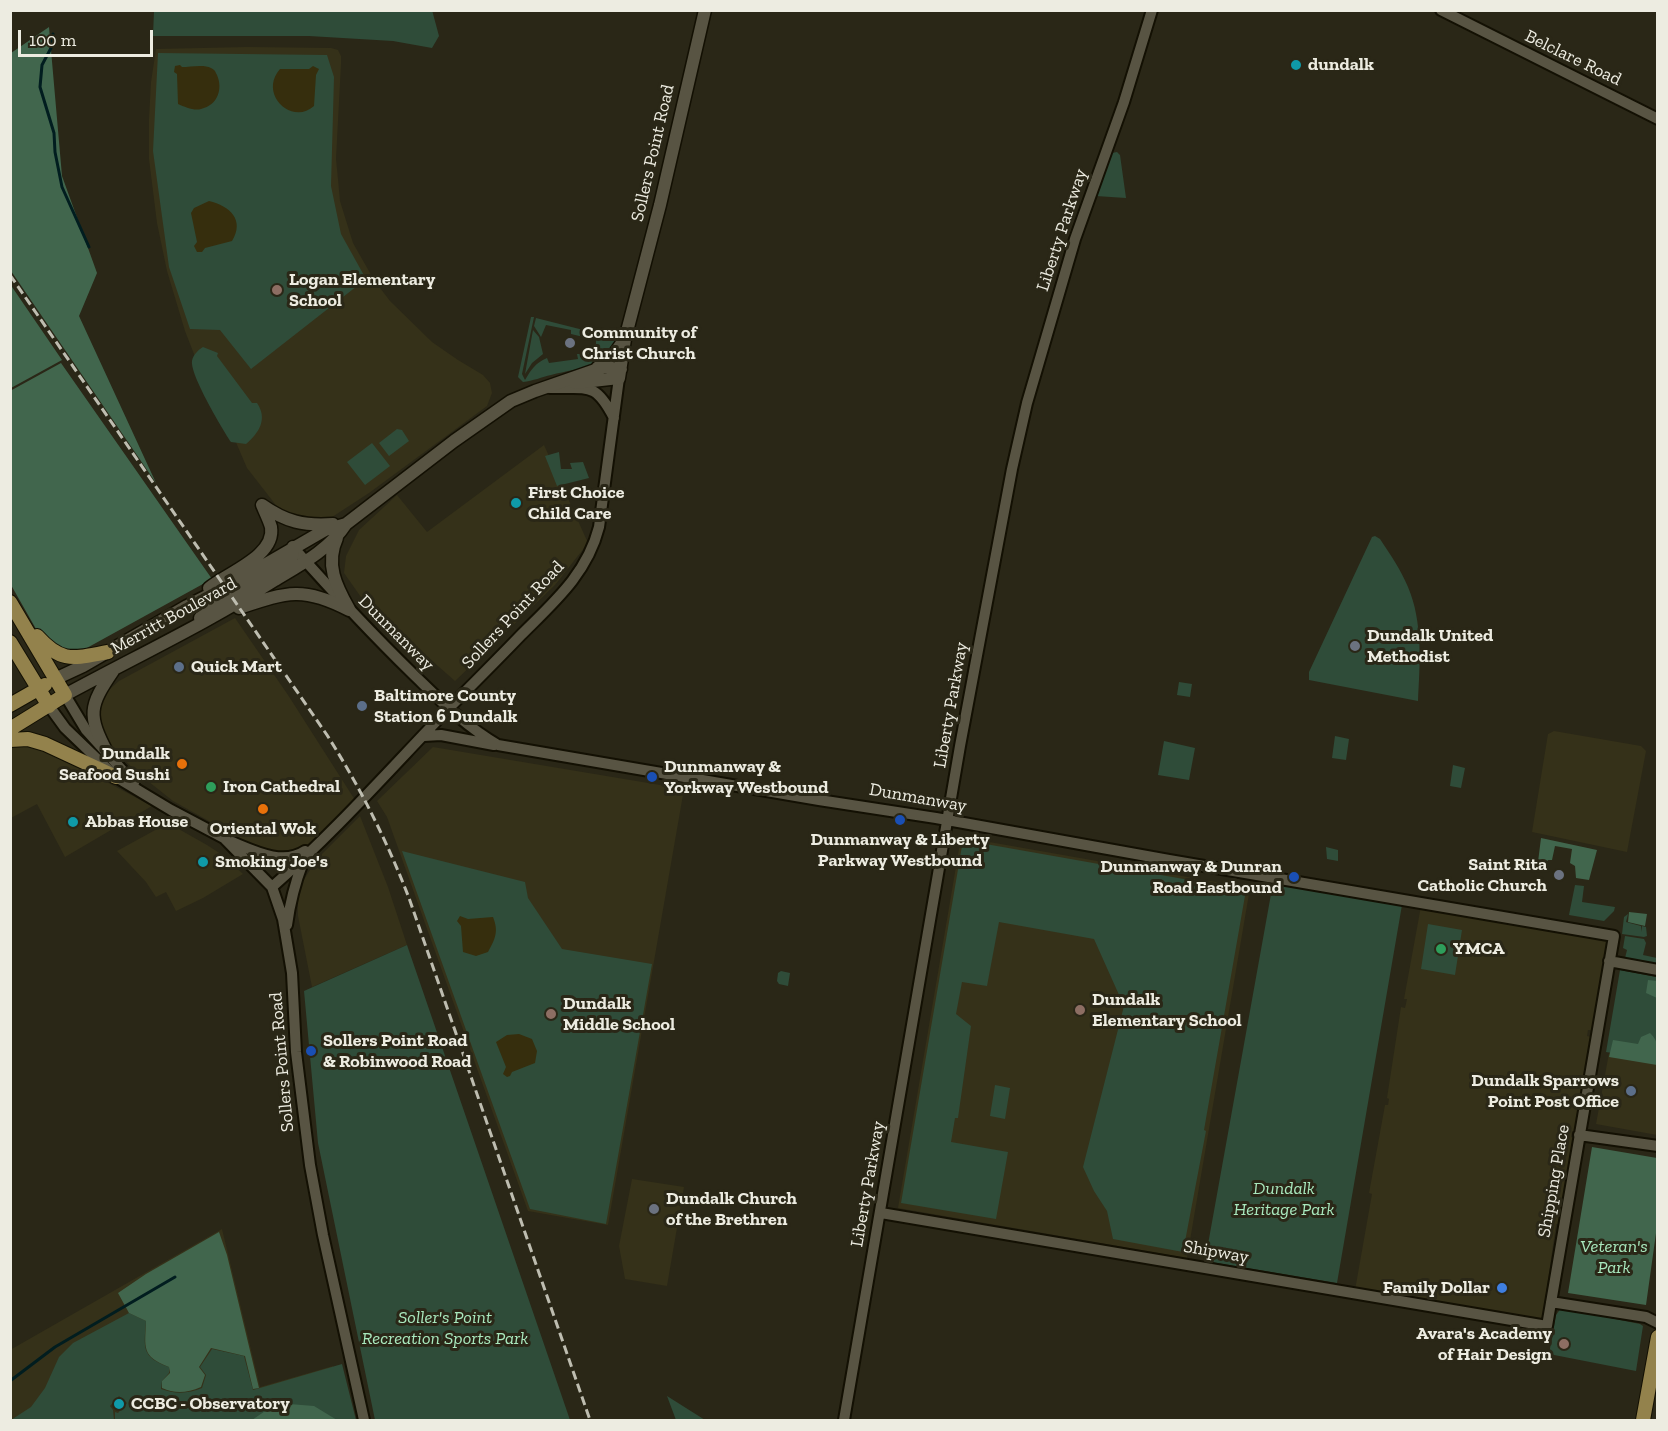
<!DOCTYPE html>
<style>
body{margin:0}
#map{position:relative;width:1668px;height:1431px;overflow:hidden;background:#2a2717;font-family:"Zilla Slab",serif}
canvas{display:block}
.frame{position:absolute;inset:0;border:12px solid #edece1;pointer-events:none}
.scale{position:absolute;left:18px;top:30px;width:135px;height:27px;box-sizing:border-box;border:3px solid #edece1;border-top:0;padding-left:8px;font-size:18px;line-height:21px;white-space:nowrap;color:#edece1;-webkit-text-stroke:4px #2a2717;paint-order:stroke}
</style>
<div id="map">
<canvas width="1668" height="1431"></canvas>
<div class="frame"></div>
<div class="scale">100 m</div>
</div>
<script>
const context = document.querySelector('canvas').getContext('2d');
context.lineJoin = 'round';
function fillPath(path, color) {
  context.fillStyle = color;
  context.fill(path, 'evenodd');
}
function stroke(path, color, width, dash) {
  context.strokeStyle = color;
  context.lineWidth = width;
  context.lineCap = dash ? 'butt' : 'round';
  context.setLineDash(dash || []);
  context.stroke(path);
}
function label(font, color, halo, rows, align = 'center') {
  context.font = font + ' "Zilla Slab",serif';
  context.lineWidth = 6;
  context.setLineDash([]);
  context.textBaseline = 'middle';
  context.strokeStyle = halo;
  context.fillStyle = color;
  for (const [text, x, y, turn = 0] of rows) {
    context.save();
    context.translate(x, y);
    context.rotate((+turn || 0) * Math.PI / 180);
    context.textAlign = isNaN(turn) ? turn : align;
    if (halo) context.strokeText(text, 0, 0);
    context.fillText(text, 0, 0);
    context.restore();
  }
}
const built = new Path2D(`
 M 248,47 L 331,48 L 338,50 L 341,56 L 341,64 L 336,159 L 338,179 L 340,201 L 353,243 L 374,280 L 390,301 L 432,342 L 458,360 L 483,375 L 490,383 L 492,393 L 487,406 L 369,493 L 326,521 L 282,513 L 247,468 L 235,440 L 201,372 L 185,331 L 167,271 L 157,223 L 149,159 L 149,119 L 151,82 L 156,49 Z
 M 544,445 L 588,543 L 555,585 L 455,681 L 363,600 L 344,573 L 346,556 L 359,530 L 397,495 L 427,532 Z
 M 235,618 L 288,695 L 355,800 L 312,842 L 296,853 L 277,855 L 263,851 L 173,801 L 139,774 L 115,751 L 99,728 L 96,712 L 102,696 L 119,681 Z
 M 1554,731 L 1641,746 L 1646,751 L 1627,852 L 1532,832 L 1548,734 Z
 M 10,745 L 33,745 L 71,762 L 99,778 L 152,806 L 65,857 L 37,804 L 11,818 Z
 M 433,747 L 684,789 L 608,1225 L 528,1211 L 387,817 L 377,801 Z
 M 360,816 L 388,887 L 407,945 L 312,987 L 298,916 L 298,898 L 303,881 L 317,859 Z
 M 168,823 L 207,845 L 224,856 L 243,874 L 203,898 L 176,911 L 166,892 L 156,897 L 146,882 L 117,851 Z
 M 961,837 L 1250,888 L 1187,1258 L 898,1208 Z
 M 1421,906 L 1609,938 L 1592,1030 L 1588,1030 L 1587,1036 L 1591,1037 L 1575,1131 L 1572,1131 L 1571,1137 L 1574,1138 L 1560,1224 L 1556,1224 L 1542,1322 L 1355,1290 L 1372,1194 L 1369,1193 L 1385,1105 L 1388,1105 L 1389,1099 L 1387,1098 L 1401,1007 L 1405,1008 L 1407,999 L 1404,999 Z
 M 1609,1053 L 1657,1061 L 1657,1135 L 1596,1124 Z
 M 632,1179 L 684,1187 L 667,1286 L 625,1279 L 619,1246 Z
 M 222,1229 L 260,1387 L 333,1366 L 346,1420 L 11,1420 L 10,1350 Z`);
const green = new Path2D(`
 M 432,10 L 439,36 L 432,48 L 393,41 L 309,36 L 153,36 L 154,11 Z
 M 158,53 L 327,55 L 334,77 L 331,186 L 341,234 L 366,279 L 251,369 L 220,330 L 190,329 L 169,267 L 153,151 Z
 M 1117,152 L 1120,155 L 1126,198 L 1096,196 L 1112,153 Z
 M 531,317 L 534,317 L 522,374 L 525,380 C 531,370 535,363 547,358 L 549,363 L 578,359 L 577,354 L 581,354 L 581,351 L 593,353 L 596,346 L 596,340 L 571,334 L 571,330 L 546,325 L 541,337 L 534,326 L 536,318 L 619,339 C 599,369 582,367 551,375 C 542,377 533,381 523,382 L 518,377 Z
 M 533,330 L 539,337 L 543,354 L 532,363 L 525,374 Z
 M 203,347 L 218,353 L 217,356 L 252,403 L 257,403 C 268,419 259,433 246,444 L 231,442 C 223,430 190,375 192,361 C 193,355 198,350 203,347 Z
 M 397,429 L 402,430 L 409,441 L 389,456 L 379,443 Z
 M 372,443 L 390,466 L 365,485 L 347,462 Z
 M 559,452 L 561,469 L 572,469 L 570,463 L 583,462 L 589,478 L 557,486 L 545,456 Z
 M 1375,536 L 1380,539 C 1390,554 1401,570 1408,587 C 1423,622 1420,664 1418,701 L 1309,680 L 1309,672 L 1372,537 Z
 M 1179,682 L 1192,684 L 1190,697 L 1177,695 Z
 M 1335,736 L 1349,739 L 1346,760 L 1332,758 Z
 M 1164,741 L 1195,748 L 1189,780 L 1158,775 Z
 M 1453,765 L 1465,768 L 1461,788 L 1450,786 Z
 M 963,840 L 1246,890 L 1204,1130 L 1206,1131 L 1183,1252 L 1113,1239 L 1107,1211 L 1094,1191 L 1083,1167 L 1124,1006 L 1094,939 L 999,922 L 987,986 L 962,982 L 956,1014 L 971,1026 L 958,1118 L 955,1118 L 951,1142 L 1008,1152 L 996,1219 L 901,1203 Z
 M 1326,847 L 1338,850 L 1338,861 L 1327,859 Z
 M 402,851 L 525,882 L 528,898 L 562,949 L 652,964 L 606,1224 L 530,1209 Z
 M 1273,883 L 1402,905 L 1337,1283 L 1205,1261 Z
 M 1575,885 L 1584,886 L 1582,902 L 1615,907 L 1614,911 L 1604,921 L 1569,915 Z
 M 1628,914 L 1626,922 L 1641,926 L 1641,932 L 1642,926 L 1646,927 L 1647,936 L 1644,937 L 1622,934 L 1624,917 Z
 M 1428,924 L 1462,930 L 1455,975 L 1421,969 Z
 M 1625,936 L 1644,939 L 1646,943 L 1643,955 L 1657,958 L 1657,964 L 1625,958 L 1627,950 L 1623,948 Z
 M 407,945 L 570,1420 L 375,1420 L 318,1143 L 304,991 Z
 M 1620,970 L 1657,977 L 1657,1061 L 1606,1052 Z
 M 781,971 L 790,973 L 788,986 L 779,984 L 777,981 L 778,973 Z
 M 995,1085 L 1010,1088 L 1005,1119 L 990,1116 Z
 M 1561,1308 L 1640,1324 L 1643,1326 L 1636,1371 L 1549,1354 L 1556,1315 Z
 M 129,1313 L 146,1321 C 144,1348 141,1357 169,1367 L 169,1373 L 162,1381 L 161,1389 C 175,1394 188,1394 202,1388 L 206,1375 L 200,1367 L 212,1349 L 244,1356 L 253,1390 L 342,1364 L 356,1420 L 115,1420 L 115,1412 L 118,1413 L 127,1403 L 119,1396 L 110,1406 L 113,1410 L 114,1420 L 11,1420 L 31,1407 L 45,1388 L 59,1357 L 73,1343 Z
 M 667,1396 L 705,1420 L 676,1420 Z`);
const forest = new Path2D(`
 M 49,27 L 62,176 L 97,273 L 79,316 L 156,483 L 11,271 L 11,53 Z
 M 10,284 L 62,360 L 11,388 L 10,388 Z
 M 61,363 L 212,579 L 85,649 L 72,652 L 58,650 L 40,636 L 11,585 L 10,391 Z
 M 1541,838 L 1597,850 L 1589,880 L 1576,878 L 1575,866 L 1570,863 L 1572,849 L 1555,846 L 1552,860 L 1548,860 L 1546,863 L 1538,862 Z
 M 1629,912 L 1647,914 L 1645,926 L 1628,922 Z
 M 1648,980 L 1657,981 L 1657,998 L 1646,993 Z
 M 1650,1033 C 1660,1042 1658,1053 1657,1065 L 1609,1057 L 1613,1040 L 1638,1044 L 1641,1037 Z
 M 1592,1147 L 1657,1158 L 1657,1226 L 1646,1305 L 1568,1293 Z
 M 219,1232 L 227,1255 L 259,1388 L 253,1389 L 245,1356 L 211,1348 L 199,1367 L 205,1375 L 201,1387 C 187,1393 175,1394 162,1388 L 162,1381 L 170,1373 L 169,1367 C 141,1356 145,1348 146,1321 L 129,1313 L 118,1293 L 146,1274 Z
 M 277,1403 L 314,1406 L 337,1420 L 252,1420 Z`);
const sand = new Path2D(`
 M 180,65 L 182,67 C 190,67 204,64 211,68 C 215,70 215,71 217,75 C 223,89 218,105 201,109 C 194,111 185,107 178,104 L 177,74 L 174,72 L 175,66 Z
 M 313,66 L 319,69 L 316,75 L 314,106 C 292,126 258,94 280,69 L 309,69 Z
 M 209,201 C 230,206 245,220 232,241 L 205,248 L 202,252 L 197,252 L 194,246 L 197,242 L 191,213 L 194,208 Z
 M 460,916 L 468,919 L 493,917 C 499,932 495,939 488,952 L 476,956 L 463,952 L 461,926 L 457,921 Z
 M 519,1034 L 532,1039 L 537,1051 L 535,1063 L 512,1072 L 510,1076 L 507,1077 L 503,1074 L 506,1067 L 496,1042 L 507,1035 Z`);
const stream = new Path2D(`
 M 53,34 L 51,48 L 42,65 L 40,87 L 54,133 L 55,152 L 62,187 L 89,247
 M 10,1381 L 55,1347 L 175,1277`);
const tertiary = new Path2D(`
 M 1441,10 L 1658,119
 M 550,388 C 588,389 595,381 614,418
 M 293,547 C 332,591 371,633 413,674 C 440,700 465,726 498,745 L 819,800 L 936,818 L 1169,860 L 1614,936 L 1547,1326 L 881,1213
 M 65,695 L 86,730 L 134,783
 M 49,706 L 65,728 L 116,777 L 171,810 L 224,838 L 272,887 L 283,919 L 292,973 L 296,1052 L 310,1165 L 323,1235 L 364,1420
 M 424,736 L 441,735 L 494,745
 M 232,842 C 254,851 283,866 305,851
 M 272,887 C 336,831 392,767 451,706 C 474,683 498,659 521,635 C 554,602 587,574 599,527 L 619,378
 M 287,925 C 290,902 295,883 303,862
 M 1609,961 L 1658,970
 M 1579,1135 L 1658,1146
 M 1551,1302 L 1646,1317 L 1658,1323
 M 844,1420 L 960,746 L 1012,469 L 1027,403 L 1075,239 L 1124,102 L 1152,10`);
const secondary = new Path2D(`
 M 597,368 L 615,353 L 624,340
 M 575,383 L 619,378 L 625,339 L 660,205 L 705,10
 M 262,505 C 286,522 304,526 333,524
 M 337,538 C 325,564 336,586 349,609
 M 209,588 C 227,573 276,556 271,527 C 269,520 265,512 262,505
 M 239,608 C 287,592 303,586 349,610
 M 200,618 L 216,605 L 287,563 L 292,557 L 293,547
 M 55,679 L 83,666 L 187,606 L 242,578 L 325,530 L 346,524
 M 65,695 C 135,657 207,623 275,580 C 300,565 330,549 346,524 L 454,441 L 511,401 L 535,391 L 604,367 L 621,369
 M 108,754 C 87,715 89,706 113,671`);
const primary = new Path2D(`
 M 10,602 L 65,695 L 10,729
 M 37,636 C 62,664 74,658 108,652
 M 10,642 L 49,706
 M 10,705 L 45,685
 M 10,740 L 28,739 L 45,744 L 116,777
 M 1643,1420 L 1658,1337`);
const rail = new Path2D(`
 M 10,275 L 327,735 C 360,787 387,841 409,898 L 590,1420`);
const markers = [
 [1296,65,6,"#0f9aa8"],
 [277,290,6,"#8d6e63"],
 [570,343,6,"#6b7280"],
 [516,503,6,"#0f9aa8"],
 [1355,646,6,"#6b7280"],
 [179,667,6,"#5c6f8a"],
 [362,706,6,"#5c6f8a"],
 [182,764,6,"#e8710a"],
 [652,777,6,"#1a4fb4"],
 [211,787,6,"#2e9e5b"],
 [263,809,6,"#e8710a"],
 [900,820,6,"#1a4fb4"],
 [73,822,6,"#0f9aa8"],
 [203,862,6,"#0f9aa8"],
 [1559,875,6,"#6b7280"],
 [1294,877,6,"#1a4fb4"],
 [1441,949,6,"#2e9e5b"],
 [1080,1010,6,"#8d6e63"],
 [551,1014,6,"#8d6e63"],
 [311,1051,6,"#1a4fb4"],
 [1631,1091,6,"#5c6f8a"],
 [654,1209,6,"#6b7280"],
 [1502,1288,6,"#3f7fe0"],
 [1564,1344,6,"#8d6e63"],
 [119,1404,6,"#0f9aa8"]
];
const streetNames = [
 ["Belclare Road",1573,58,26],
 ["Sollers Point Road",653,153,-77],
 ["Liberty Parkway",1062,230,-72],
 ["Sollers Point Road",513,615,-47],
 ["Merritt Boulevard",174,616,-29],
 ["Dunmanway",396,633,45],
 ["Liberty Parkway",951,705,-80],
 ["Dunmanway",918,798,10],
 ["Sollers Point Road",282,1062,-95],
 ["Shipping Place",1554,1181,-80],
 ["Liberty Parkway",868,1184,-80],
 ["Shipway",1216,1252,10]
];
const poiNames = [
 ["dundalk",1308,65],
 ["Logan Elementary",289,280],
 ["School",289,301],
 ["Community of",582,333],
 ["Christ Church",582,354],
 ["First Choice",528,493],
 ["Child Care",528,514],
 ["Dundalk United",1367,636],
 ["Methodist",1367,657],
 ["Quick Mart",191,667],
 ["Baltimore County",374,696],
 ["Station 6 Dundalk",374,717],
 ["Dundalk",170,754,"right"],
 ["Seafood Sushi",170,775,"right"],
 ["Dunmanway &",664,767],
 ["Yorkway Westbound",664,788],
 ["Iron Cathedral",223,787],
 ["Abbas House",85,822],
 ["Oriental Wok",263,829,"center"],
 ["Dunmanway & Liberty",900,840,"center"],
 ["Parkway Westbound",900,861,"center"],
 ["Smoking Joe's",215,862],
 ["Saint Rita",1547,865,"right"],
 ["Catholic Church",1547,886,"right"],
 ["Dunmanway & Dunran",1282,867,"right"],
 ["Road Eastbound",1282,888,"right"],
 ["YMCA",1453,949],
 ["Dundalk",1092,1000],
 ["Elementary School",1092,1021],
 ["Dundalk",563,1004],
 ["Middle School",563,1025],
 ["Sollers Point Road",323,1041],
 ["& Robinwood Road",323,1062],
 ["Dundalk Sparrows",1619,1081,"right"],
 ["Point Post Office",1619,1102,"right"],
 ["Dundalk Church",666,1199],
 ["of the Brethren",666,1220],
 ["Family Dollar",1490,1288,"right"],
 ["Avara's Academy",1552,1334,"right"],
 ["of Hair Design",1552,1355,"right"],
 ["CCBC - Observatory",131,1404]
];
const parkNames = [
 ["Dundalk",1284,1189],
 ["Heritage Park",1284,1210],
 ["Veteran's",1614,1247],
 ["Park",1614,1268],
 ["Soller's Point",445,1318],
 ["Recreation Sports Park",445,1339]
];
fillPath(built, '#353119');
fillPath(green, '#2f4c39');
fillPath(forest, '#41664d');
fillPath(sand, '#362e0d');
stroke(stream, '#011d1f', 3);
stroke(tertiary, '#131003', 14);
stroke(secondary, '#131003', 15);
stroke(primary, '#131003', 16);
stroke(tertiary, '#585443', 10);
stroke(secondary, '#585443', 12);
stroke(primary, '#93824c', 14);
stroke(rail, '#bebdb0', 3, [9, 4.5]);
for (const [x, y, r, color] of markers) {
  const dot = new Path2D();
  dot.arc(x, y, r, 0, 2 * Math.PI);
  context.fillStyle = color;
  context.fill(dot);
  stroke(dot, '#2a2717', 2);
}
label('18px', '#edece1', '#2a2717', streetNames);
label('bold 18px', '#edece1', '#2a2717', poiNames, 'left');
label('italic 18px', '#a9e9be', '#2a2717', parkNames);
</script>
